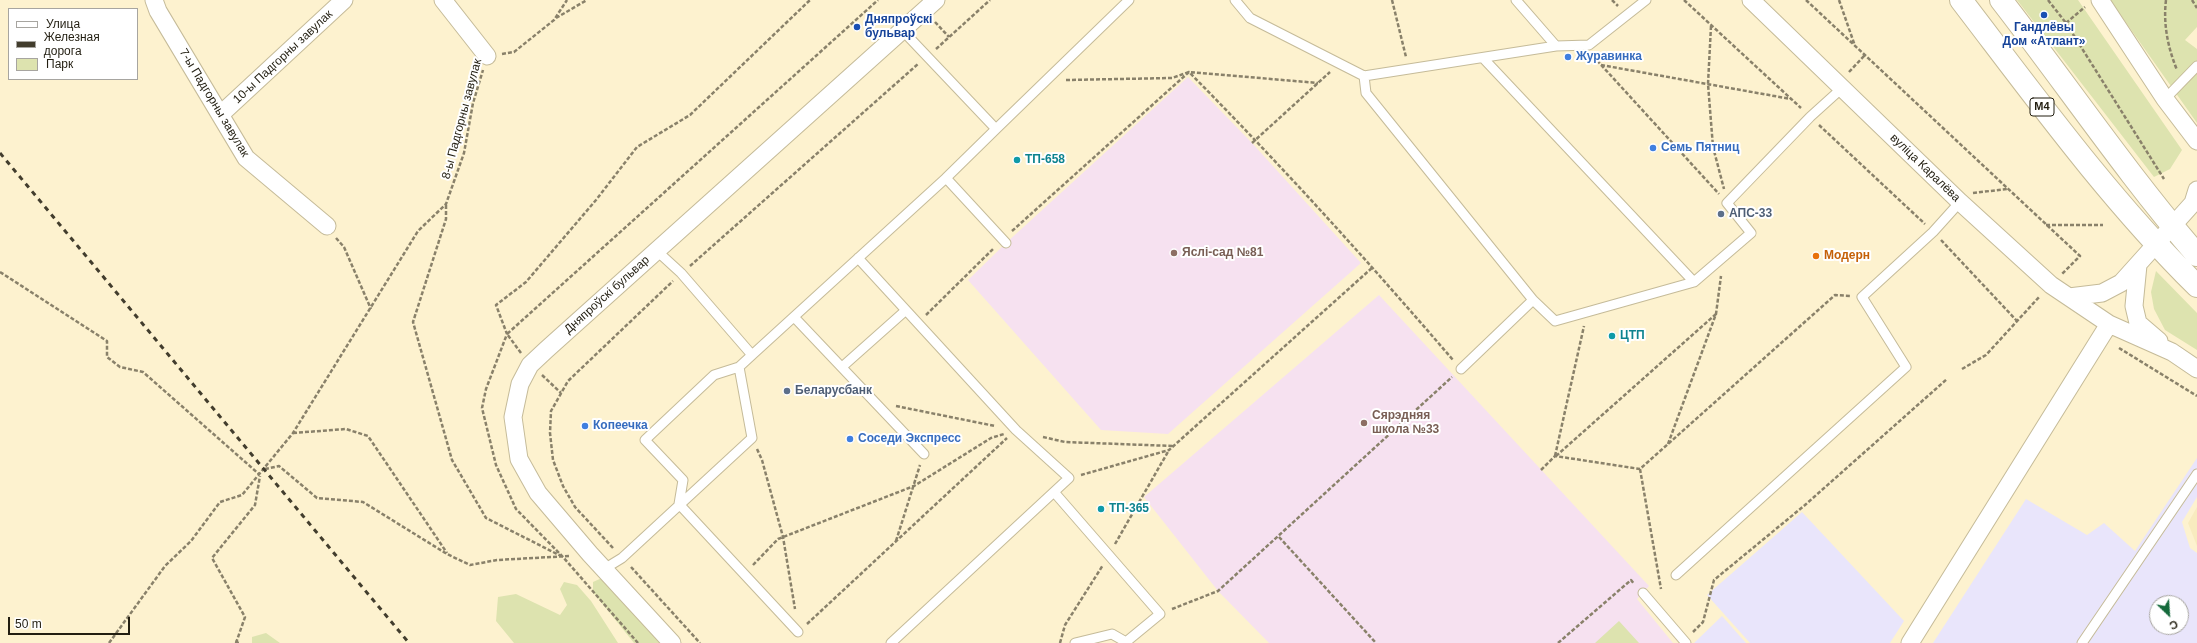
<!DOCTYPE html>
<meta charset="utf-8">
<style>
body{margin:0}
#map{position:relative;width:2197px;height:643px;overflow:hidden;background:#fdf2cf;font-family:Helvetica,sans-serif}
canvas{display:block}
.legend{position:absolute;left:8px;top:8px;width:130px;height:72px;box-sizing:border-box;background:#fff;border:1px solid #a7a5a0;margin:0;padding:5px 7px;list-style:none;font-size:12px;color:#221e11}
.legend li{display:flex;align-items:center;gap:8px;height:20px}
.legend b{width:20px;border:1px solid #a7a5a0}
.north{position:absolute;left:2149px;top:595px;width:40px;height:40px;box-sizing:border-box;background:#fff;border:1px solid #a7a5a0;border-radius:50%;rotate:155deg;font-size:11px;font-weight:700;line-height:16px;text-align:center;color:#221e11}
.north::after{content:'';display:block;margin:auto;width:14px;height:18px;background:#14693b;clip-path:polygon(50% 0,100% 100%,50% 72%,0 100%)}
.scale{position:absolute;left:8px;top:617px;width:122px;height:18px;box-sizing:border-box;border:2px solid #221e11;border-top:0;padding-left:5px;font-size:12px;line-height:14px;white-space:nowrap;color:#221e11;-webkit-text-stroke:3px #fff;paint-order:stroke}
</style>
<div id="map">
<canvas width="2197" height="643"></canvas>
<ul class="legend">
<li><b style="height:5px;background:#fff"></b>Улица</li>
<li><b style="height:5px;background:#423d2d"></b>Железная дорога</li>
<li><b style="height:11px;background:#dde3af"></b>Парк</li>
</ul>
<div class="north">С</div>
<div class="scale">50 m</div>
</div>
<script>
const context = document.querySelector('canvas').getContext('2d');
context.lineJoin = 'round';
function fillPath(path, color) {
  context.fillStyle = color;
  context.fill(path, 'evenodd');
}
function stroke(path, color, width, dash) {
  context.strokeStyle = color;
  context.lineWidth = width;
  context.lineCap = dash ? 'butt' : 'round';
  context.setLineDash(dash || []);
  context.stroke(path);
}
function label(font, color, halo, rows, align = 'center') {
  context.font = font + ' Helvetica,sans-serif';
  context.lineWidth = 4;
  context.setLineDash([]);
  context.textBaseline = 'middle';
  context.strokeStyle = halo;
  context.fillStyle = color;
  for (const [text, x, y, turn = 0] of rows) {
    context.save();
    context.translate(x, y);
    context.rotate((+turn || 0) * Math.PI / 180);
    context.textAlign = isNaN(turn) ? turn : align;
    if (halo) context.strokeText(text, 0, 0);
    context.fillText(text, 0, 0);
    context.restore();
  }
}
const built = new Path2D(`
 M 2197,507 L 2197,546 L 2188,523 Z`);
const industrial = new Path2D(`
 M 2197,458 L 2197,497 L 2182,522 L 2190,548 L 2197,553 L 2197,643 L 1933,643 L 2026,499 L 2087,535 L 2104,523 L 2135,551 ZM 2157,603 L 2181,603 L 2181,627 L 2157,627 Z
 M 1802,512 L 1904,621 L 1890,643 L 1750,643 L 1707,595 Z
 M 1722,616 L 1746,643 L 1694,643 Z`);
const education = new Path2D(`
 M 1188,77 L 1252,143 L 1361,263 L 1168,434 L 1101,430 L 968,280 L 1006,243 Z
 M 1379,295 L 1649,586 L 1637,599 L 1673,643 L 1269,643 L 1218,591 L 1144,497 Z`);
const green = new Path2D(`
 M 2017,0 L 2078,0 L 2182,150 L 2170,169 L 2154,177 Z
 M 2110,0 L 2197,0 L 2197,27 L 2185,40 L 2197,49 L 2197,123 Z
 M 2156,271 L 2197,313 L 2197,350 L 2165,330 L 2154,309 L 2151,292 Z
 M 604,577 L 665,643 L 634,643 L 593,592 L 593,582 Z
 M 564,582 L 577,585 L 591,601 L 618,643 L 514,643 L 496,621 L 498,597 L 516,594 L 560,615 L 567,605 L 560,589 Z
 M 1619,621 L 1639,643 L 1595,643 Z
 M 266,633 L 280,643 L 252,643 L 252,637 Z`);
const path = new Path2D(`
 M 1392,0 L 1406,57
 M 1612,0 L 1618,6
 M 1684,0 L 1801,108
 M 1806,0 L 2080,256 L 2062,274
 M 1839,0 L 1855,46
 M 2048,0 L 2066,23 L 2164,179
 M 2166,0 C 2163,24 2168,48 2177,70
 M 2192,0 L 2197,8
 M 556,18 L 587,0
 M 935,22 L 949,37
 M 2066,23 L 2085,7
 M 1711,26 L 1708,84 L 1713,147 L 1724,189
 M 936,49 L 990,0
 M 502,54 L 514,52 L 554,20 L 567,0
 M 1593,56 L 1719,194
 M 1601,65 L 1791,99
 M 1849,72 L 1865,55
 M 1066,80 L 1172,78 L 1189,72 L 1318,83
 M 1819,125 L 1925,224
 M 1252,143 L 1330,72
 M 1973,193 L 2007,189
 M 446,205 L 446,219 L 413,322 L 452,460 L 486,518 L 561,556
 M 2046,225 L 2103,225
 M 1012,231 L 1189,72 C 1281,165 1368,261 1453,360
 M 336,238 L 344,247 L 371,309
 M 1941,240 L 2017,321
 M 690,266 L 918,64
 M 0,272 L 107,341 L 107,357 L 120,367 L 143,372 L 260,475
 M 926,315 L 994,248
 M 2119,348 L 2197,396
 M 521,353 L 507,334 L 878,0
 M 1962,369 L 1986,355 L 2040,296
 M 542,375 L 561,393
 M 896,406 L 995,426
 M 293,433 L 346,429 L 368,436 L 447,553
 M 1043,437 L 1065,442 L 1173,446
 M 1668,444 L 1716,314 L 1721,276
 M 757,449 L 762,460 L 783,537 L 795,609
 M 1555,456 L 1584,326
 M 1556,456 L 1716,314
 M 265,469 L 279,466 L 317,498 L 363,502 L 447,554 L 470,565 L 497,560 L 570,556
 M 1640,469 L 1661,589
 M 1541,470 L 1555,456 L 1640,469 L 1835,295 L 1851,296
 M 1081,475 L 1169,450 L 1373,267
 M 1279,537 L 1376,643
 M 896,541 L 920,465
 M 1115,544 L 1169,450
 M 613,548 L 575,507 L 563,486 L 553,460 L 550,433 L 551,411 L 568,381 L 673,281
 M 753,565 L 778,539 L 914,486 L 991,438 L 1004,434
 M 631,567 L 700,643
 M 1172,609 L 1218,591 L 1452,377
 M 807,624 L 1007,438
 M 1693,632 L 1703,622 L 1714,580 L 1805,505 L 1947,379
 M 235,642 L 240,643
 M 109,643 L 165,566 L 191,541 L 220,502 L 242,495 L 293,433 L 418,231 L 446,204 L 464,153 L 473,103 L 483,70
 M 236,643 L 245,617 L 212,558 L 255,505 L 260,476
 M 638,643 L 563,557 L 516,509 L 496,465 L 482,408 L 486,389 L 507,334 L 496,305 L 526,282 L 596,200 L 637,147 L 690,115 L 810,0
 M 1060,643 L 1065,625 L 1103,565
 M 1558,643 L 1631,580 L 1634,584`);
const service = new Path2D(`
 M 1235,0 L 1250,18 L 1364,76
 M 1516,0 L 1556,46
 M 1646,0 L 1589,45 L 1556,46 L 1364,76 L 1366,93 L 1533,300 L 1555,321 L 1694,282 L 1751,233 L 1727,203 L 1810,117 L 1841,89
 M 903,31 L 996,129 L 1129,0
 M 1483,58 L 1694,282
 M 2165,99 L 2197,66
 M 946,178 L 1006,243
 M 657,251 L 681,273 L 752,355 L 946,178 L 996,129
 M 858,258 L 1016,430 L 1069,478 L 891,643
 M 794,317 L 924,454
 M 752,355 L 739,367 L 714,375 L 645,440 L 683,480 L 679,504 L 798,632
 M 842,367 L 905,311
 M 1461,369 L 1533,300
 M 1054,492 L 1160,614 L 1126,642 L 1112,634 L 1075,643
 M 604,569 L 622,558 L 752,438 L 739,367
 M 1676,575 L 1906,367 L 1862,297 L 1933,232 L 1960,202
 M 1643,593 L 1686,643
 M 2082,643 L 2197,474`);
const minor = new Path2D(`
 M 154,0 L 158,11 L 246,158 L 327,226
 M 443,0 L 487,56
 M 1751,0 L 1960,202 L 2051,285 L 2109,324 L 2172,352 L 2197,369
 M 2100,0 L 2165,99 L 2197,141
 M 221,114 L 344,0
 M 2138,265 L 2134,306 L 2138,323 L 2159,341
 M 2069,297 L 2102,293 L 2121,283 L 2193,203 L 2197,190
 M 672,643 L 590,554 L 538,493 L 519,459 L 513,417 L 520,384 L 530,365 L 546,350 L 936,0
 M 1910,643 L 2109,324`);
const primary = new Path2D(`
 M 1961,0 C 2036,98 2109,199 2197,286
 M 2001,0 C 2067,85 2127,174 2197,255`);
const rail = new Path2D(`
 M 0,153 L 409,643`);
const markers = [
 [2044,15,4,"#1a4fb4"],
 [857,27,4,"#1a4fb4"],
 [1568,57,4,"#3f7fe0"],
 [1653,148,4,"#3f7fe0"],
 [1017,160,4,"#0f9aa8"],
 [1721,214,4,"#5c6f8a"],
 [1174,253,4,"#8d6e63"],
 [1816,256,4,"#e8710a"],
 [1612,336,4,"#0f9aa8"],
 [787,391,4,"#5c6f8a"],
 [1364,423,4,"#8d6e63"],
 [585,426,4,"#3f7fe0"],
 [850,439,4,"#3f7fe0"],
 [1101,509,4,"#0f9aa8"]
];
const shields = [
 [2042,107,24]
];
const shieldNames = [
 ["М4",2042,107]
];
const transitNames = [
 ["Дняпроўскі",865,20],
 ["бульвар",865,34],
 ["Гандлёвы",2044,28,"center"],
 ["Дом «Атлант»",2044,42,"center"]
];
const streetNames = [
 ["10-ы Падгорны завулак",283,57,-43],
 ["7-ы Падгорны завулак",214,103,59],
 ["8-ы Падгорны завулак",462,119,-75],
 ["вуліца Каралёва",1925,168,44],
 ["Дняпроўскі бульвар",607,295,-42]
];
const shopNames = [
 ["Журавинка",1576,57],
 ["Семь Пятниц",1661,148],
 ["Копеечка",593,426],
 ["Соседи Экспресс",858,439]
];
const cultureNames = [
 ["ТП-658",1025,160],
 ["ЦТП",1620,336],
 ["ТП-365",1109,509]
];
const serviceNames = [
 ["АПС-33",1729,214],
 ["Беларусбанк",795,391]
];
const educationNames = [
 ["Яслі-сад №81",1182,253],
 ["Сярэдняя",1372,416],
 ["школа №33",1372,430]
];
const foodNames = [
 ["Модерн",1824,256]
];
fillPath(built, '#f8ebbf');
fillPath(industrial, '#e9e5fb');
fillPath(education, '#f6e1f0');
fillPath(green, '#dde3af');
stroke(service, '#c5bb99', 11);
stroke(minor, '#c5bb99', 19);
stroke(primary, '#c5bb99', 24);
stroke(path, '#89816a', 2.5, [4, 2]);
stroke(service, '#fff', 9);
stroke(minor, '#fff', 17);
stroke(primary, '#fff', 22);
stroke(rail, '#423d2d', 3, [5, 5]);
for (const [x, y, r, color] of markers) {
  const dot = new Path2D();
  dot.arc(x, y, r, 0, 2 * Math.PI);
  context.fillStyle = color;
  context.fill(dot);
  stroke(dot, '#fff', 1.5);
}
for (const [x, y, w] of shields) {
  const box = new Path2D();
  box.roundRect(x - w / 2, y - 9, w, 18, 3);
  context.fillStyle = '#fff';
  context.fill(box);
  stroke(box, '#221e11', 1);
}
label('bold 11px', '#221e11', null, shieldNames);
label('bold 12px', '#164399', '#fff', transitNames, 'left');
label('12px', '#221e11', '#fff', streetNames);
label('bold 12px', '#366cbe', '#fff', shopNames, 'left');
label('bold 12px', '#0d838f', '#fff', cultureNames, 'left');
label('bold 12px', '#4e5e75', '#fff', serviceNames, 'left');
label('bold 12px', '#785e54', '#fff', educationNames, 'left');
label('bold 12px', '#c56008', '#fff', foodNames, 'left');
</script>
